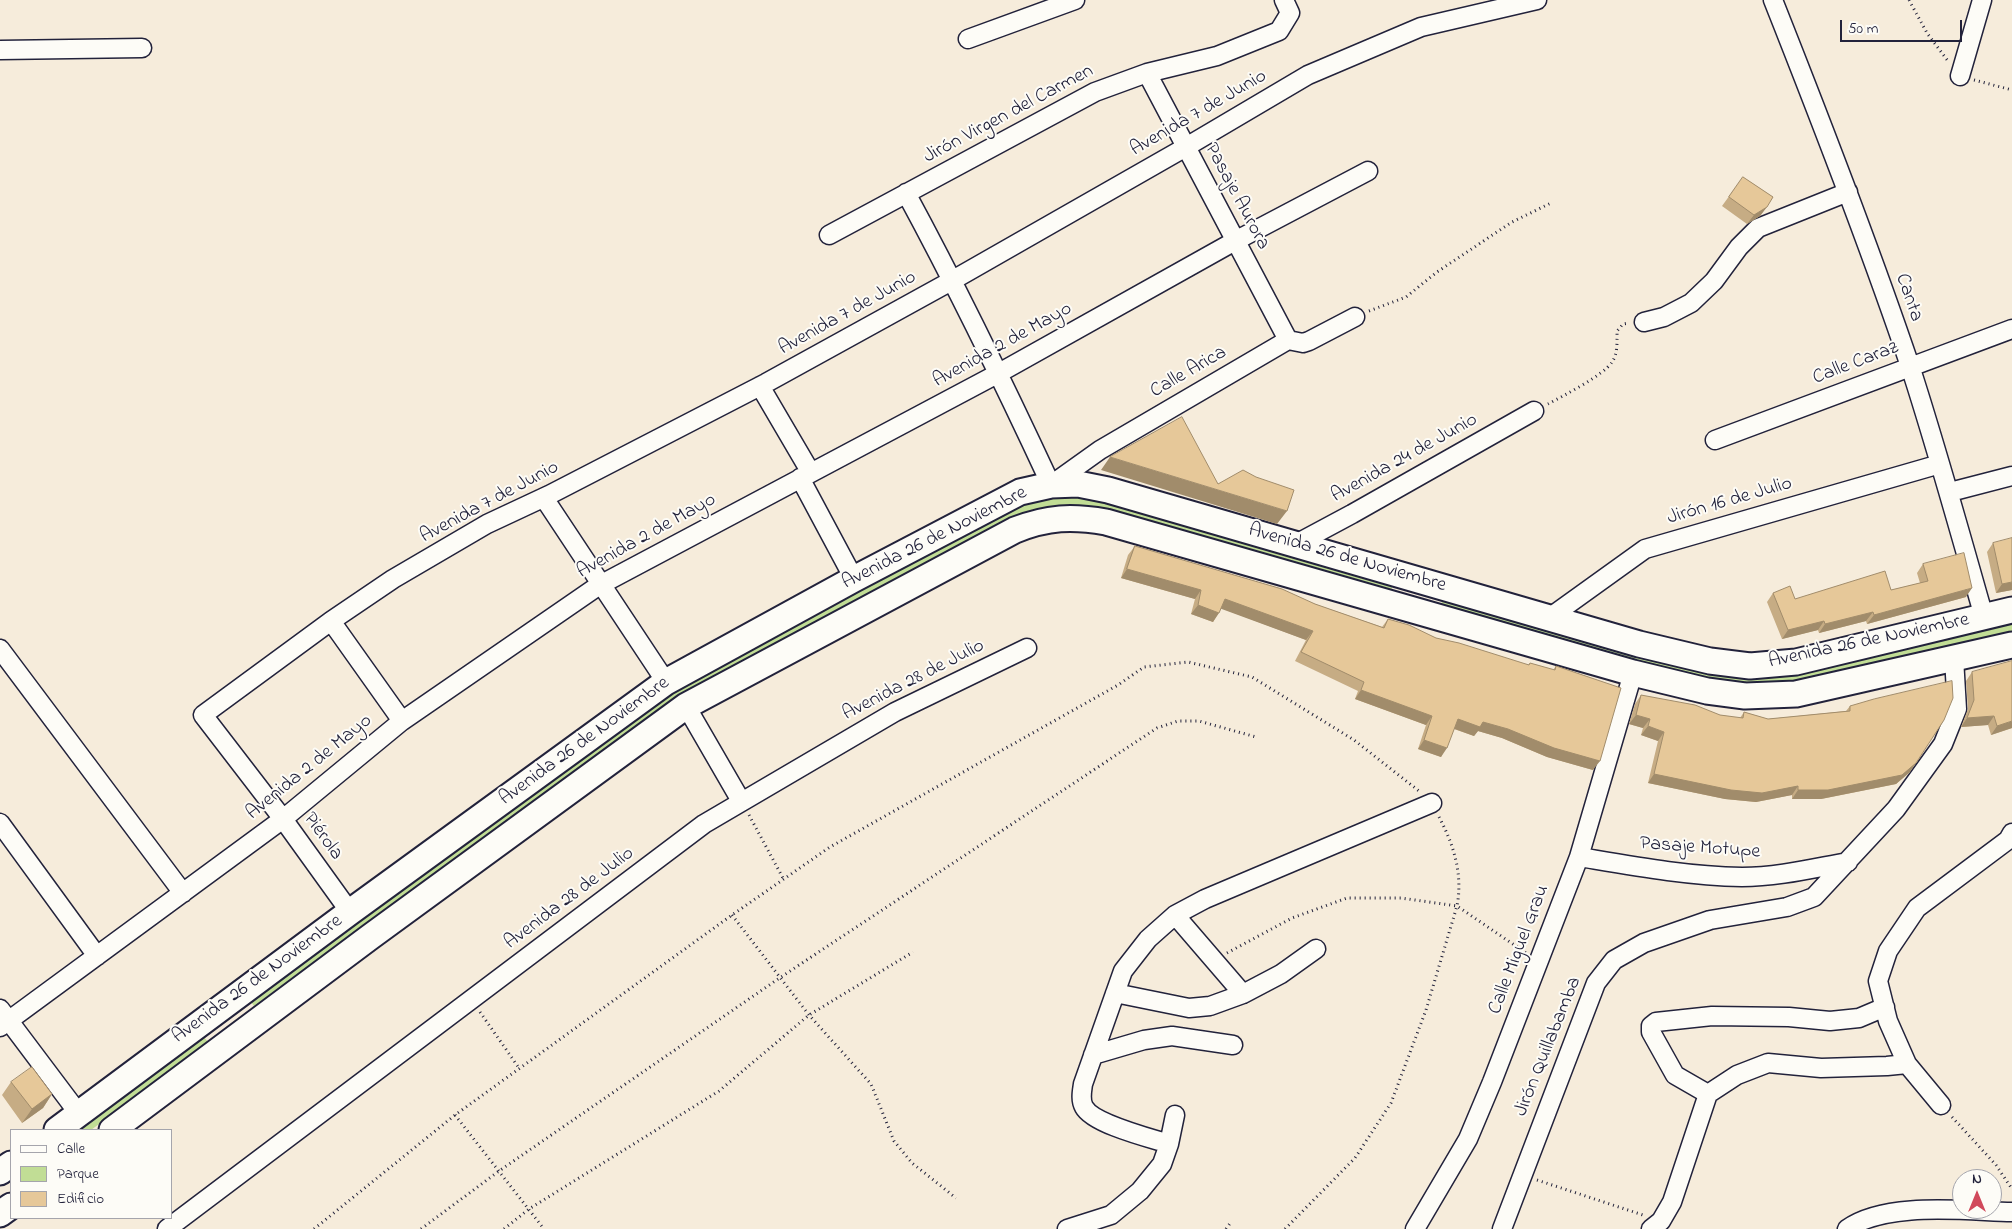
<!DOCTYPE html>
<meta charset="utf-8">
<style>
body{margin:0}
#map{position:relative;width:2012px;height:1229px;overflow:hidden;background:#f6ecdb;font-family:"Indie Flower",sans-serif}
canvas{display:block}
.legend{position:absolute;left:10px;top:1129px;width:162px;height:90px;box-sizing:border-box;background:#fdfcf7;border:1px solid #a5a5ac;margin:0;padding:6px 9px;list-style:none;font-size:15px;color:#22223b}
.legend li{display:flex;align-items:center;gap:10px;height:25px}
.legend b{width:25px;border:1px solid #a5a5ac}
.north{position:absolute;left:1952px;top:1169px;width:50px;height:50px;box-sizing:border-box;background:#fdfcf7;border:1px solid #a5a5ac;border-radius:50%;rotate:0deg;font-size:14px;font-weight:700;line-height:20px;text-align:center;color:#22223b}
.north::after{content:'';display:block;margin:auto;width:18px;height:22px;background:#d1495b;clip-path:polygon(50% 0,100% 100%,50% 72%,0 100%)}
.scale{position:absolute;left:1840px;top:20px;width:122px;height:22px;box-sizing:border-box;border:2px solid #22223b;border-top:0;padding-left:6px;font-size:15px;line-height:18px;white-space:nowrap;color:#22223b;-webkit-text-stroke:4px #fdfcf7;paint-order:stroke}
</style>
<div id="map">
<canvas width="2012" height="1229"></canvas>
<ul class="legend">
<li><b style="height:6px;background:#fdfcf7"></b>Calle</li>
<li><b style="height:14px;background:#c1dd95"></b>Parque</li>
<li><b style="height:14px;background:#e6c899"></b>Edificio</li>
</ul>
<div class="north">N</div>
<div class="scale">50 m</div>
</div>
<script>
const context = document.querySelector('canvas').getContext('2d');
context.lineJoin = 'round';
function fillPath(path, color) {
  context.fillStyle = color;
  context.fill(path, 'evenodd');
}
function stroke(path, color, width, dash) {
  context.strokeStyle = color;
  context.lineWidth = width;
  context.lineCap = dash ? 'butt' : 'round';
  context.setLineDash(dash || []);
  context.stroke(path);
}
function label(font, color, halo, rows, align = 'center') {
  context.font = font + ' "Indie Flower",sans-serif';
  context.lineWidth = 4;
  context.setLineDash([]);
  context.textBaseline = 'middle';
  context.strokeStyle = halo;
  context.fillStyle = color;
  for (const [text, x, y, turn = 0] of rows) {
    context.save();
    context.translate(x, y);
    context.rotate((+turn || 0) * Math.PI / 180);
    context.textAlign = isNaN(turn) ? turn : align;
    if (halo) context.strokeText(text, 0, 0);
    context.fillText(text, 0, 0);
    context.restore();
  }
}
const green = new Path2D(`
 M 1071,497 L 1101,501 L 1393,584 L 1391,591 L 1099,508 C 1062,504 1045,504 1010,517 L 671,700 L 254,1006 L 250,1001 L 640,711 L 709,667 L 1033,499 Z
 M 1443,598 L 1750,677 L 1788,676 L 2012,623 L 2012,632 L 1787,685 L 1749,685 L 1686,675 L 1581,648 L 1441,605 Z
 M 203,1036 L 209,1043 L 91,1130 L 76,1130 Z`);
const path = new Path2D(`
 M 1909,0 L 1927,33 L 1948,61
 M 1974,80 L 2012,90
 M 1369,311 L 1406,297 L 1437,272 L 1512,222 L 1551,203
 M 1548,404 C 1563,396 1604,375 1612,362 C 1618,354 1617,340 1617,331 L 1623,324 L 1629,323
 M 749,815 L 784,880
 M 732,915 L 809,1015 L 871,1084 L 894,1141 L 912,1163 L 956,1198
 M 1227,953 L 1292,918 L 1347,898 L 1401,898 L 1457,906 L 1526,953
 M 480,1012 L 519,1068
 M 455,1115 L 544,1229
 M 1952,1117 L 1996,1165 L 2012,1189
 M 1537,1180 L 1643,1215
 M 314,1229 L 455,1115 L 732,915 L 830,847 L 1118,685 L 1144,667 L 1188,662 L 1252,677 L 1354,740 L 1419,791
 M 421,1229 L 499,1171 L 781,977 L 1157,728 L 1178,721 L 1199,721 L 1256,737
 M 504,1229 L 529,1209 L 719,1091 L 809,1015 L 913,952
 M 1226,1229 L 1231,1222
 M 1285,1229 L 1355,1158 L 1391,1103 L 1426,1010 L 1457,906 C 1463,875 1454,845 1439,817`);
const street = new Path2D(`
 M 1773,0 C 1821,121 1868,242 1910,366 C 1937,449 1960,533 1984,617
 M 968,39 L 1075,0
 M 0,50 L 142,48
 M 1147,73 L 1288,340
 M 1960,76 L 1982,0
 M 906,193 C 958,289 1005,386 1051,485 L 1100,450 L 1288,340 L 1303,343 L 1309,341 L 1355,317
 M 829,235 L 1095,92 L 1147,73 L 1217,56 L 1279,31 L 1290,13 L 1284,0
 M 1644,322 L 1664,317 L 1691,303 L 1714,281 L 1739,247 L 1758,228 L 1848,192
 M 760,386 L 811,473
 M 1715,440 L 2012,329
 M 800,478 L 854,579
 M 1950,492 L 2012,476
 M 544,498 L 666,682
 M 1296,544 L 1352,514 L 1534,411
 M 1549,618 L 1645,549 L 1940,464
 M 331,621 L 402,721
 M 0,649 L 183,893
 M 686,706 L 741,801
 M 0,823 L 97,956
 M 1579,857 C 1633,866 1687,876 1742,877 C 1778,877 1814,868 1848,862
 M 350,912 L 283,819 L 203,715 L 331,621 L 393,579 L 487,524 L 549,495 L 766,383 L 953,280 L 1186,147 L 1308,75 L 1421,27 L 1537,0
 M 1175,915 L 1243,994
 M 1115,993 L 1189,1008 L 1210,1006 L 1243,994 L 1281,974 L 1316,949
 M 0,1009 L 79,1114
 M 0,1027 L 283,819 L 402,721 L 598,586 L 999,373 L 1235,241 L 1368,171
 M 1093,1055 L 1144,1040 L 1172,1036 L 1233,1045
 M 1708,1094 L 1675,1075 L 1651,1032 L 1651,1026 L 1656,1022 L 1712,1016 L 1789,1017 L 1830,1021 L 1859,1018 L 1885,1007
 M 1941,1105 L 1907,1064 L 1888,1021 L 1878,981 L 1888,951 L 1917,908 L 2008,840 L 2012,833
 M 1169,1144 C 1150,1138 1093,1124 1084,1107 C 1080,1100 1082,1091 1083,1084 L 1123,971 L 1148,939 L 1175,915 L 1205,899 L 1432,803
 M 167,1229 L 704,824 L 895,712 L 1027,648
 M 1067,1229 L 1111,1215 L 1140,1191 L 1162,1164 L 1169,1144 L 1175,1115
 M 1415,1229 L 1468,1139 L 1492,1082 L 1579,857 L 1633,673
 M 1502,1229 L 1596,983 L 1614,960 L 1644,943 L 1710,920 L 1787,907 L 1814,897 L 1896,809 L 1943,744 L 1957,709 L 1954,658
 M 1651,1229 L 1661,1221 L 1672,1202 L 1708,1094 L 1737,1075 L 1768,1063 L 1821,1068 L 1887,1066 L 1907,1064
 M 1847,1229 C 1886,1201 1965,1211 2012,1212`);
const secondary = new Path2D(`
 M 57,1130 L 350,912 L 666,682 L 854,579 L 1020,492 L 1051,485 L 1078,484 L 1108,490 L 1639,644 L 1710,661 L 1750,666 L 1796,662 L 2012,610
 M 112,1130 L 370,937 L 686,706 L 1015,530 C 1048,517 1072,516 1106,522 L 1633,673 L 1707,691 L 1745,696 L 1796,694 L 2012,645
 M 0,1172 L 11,1164
 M 0,1214 L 11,1206`);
const wall = new Path2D(`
 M 1743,177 L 1773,197 L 1760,216 L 1747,224 L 1722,206 Z
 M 1993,543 L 2012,590 L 1996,593 L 1987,552 Z
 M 1135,546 L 1315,604 L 1382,627 L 1388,619 L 1436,638 L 1528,665 L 1530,663 L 1553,670 L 1556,666 L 1593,770 L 1547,757 L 1502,738 L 1478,731 L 1474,736 L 1454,729 L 1441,757 L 1418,749 L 1426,725 L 1355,699 L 1358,691 L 1295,661 L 1306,640 L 1221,608 L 1213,622 L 1191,614 L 1195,599 L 1121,578 L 1128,555 Z
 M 1923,564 L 1966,597 L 1867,624 L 1866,621 L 1819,633 L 1818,630 L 1782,639 L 1767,602 L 1773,593 L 1795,599 L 1891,590 L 1920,583 L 1917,573 Z
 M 1972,672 L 2012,728 L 1991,735 L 1988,725 L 1961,727 L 1968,709 L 1966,681 Z
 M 1641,695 L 1720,715 L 1740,718 L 1744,712 L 1768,719 L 1846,711 L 1850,706 L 1910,772 L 1896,784 L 1821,799 L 1792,799 L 1792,795 L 1756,802 L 1725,799 L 1648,783 L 1658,741 L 1641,735 L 1643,728 L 1629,724 L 1635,704 Z
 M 11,1082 L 52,1094 L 43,1108 L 22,1123 L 2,1095 Z`);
const shadedWall = new Path2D(`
 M 1767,207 L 1760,216 L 1747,224 L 1754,215 Z
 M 1110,457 L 1287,511 L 1277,524 L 1101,470 Z
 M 1127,569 L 1201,590 L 1195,599 L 1121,578 Z
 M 2012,582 L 2012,590 L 1996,593 L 2002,584 Z
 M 1972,588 L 1966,597 L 1867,624 L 1874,615 Z
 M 1225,599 L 1313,631 L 1306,640 L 1219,608 Z
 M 1198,605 L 1219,613 L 1213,622 L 1191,614 Z
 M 1873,612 L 1866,621 L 1819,633 L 1825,624 Z
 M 1824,621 L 1818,630 L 1782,639 L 1788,630 Z
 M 1361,690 L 1432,716 L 1426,725 L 1355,699 Z
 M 1636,715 L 1650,719 L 1643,728 L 1629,724 Z
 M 1994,716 L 1988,725 L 1961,727 L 1967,718 Z
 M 1458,719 L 1483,722 L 1508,729 L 1600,761 L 1593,770 L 1547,757 L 1502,738 L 1478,731 L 1474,736 L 1452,728 Z
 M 2012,721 L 2012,728 L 1991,735 L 1997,726 Z
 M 1648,726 L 1664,732 L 1658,741 L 1641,735 Z
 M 1424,740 L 1447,748 L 1441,757 L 1418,749 Z
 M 1916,763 L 1910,772 L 1896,784 L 1821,799 L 1792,799 L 1798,790 Z
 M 1654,774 L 1798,786 L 1792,795 L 1756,802 L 1725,799 L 1648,783 Z
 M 52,1094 L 43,1108 L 22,1123 L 32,1109 Z`);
const building = new Path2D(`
 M 1743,177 L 1773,197 L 1767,207 L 1754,215 L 1729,197 Z
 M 1182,417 L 1218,484 L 1243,470 L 1256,477 L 1294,490 L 1287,511 L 1110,457 Z
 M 2012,538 L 2012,582 L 2002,584 L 1993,543 Z
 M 1135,546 L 1282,589 L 1315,604 L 1384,628 L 1388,619 L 1409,625 L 1436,638 L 1459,643 L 1529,665 L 1530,663 L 1555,670 L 1556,666 L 1621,688 L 1600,761 L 1554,748 L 1508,729 L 1483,722 L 1480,727 L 1458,719 L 1447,748 L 1424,740 L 1432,716 L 1361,690 L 1364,682 L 1301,652 L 1313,631 L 1225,599 L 1219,613 L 1198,605 L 1201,590 L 1127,569 Z
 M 1964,553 L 1972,588 L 1874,615 L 1873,612 L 1825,624 L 1824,621 L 1788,630 L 1773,593 L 1790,586 L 1795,599 L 1885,571 L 1891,590 L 1928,581 L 1923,564 Z
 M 2012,661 L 2012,721 L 1997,726 L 1994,716 L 1967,718 L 1974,700 L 1972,672 Z
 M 1952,681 L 1953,698 L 1944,720 L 1916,763 L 1902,775 L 1828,790 L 1798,790 L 1798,786 L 1762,793 L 1731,790 L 1654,774 L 1664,732 L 1648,726 L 1650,719 L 1636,715 L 1641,695 L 1695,705 L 1720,715 L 1743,718 L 1744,712 L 1768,719 L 1850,711 L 1850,706 L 1874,699 Z
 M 32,1067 L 52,1094 L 32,1109 L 11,1082 Z`);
const streetNames = [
 ["Avenida 7 de Junio",1199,114,-30],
 ["Jirón Virgen del Carmen",1009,115,-28],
 ["Pasaje Aurora",1236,197,62],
 ["Canta",1908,298,71],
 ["Avenida 7 de Junio",848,314,-29],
 ["Avenida 2 de Mayo",1003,346,-29],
 ["Calle Caraz",1856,364,-21],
 ["Calle Arica",1189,373,-30],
 ["Avenida 24 de Junio",1405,459,-29],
 ["Jirón 16 de Julio",1730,502,-16],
 ["Avenida 7 de Junio",490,503,-28],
 ["Avenida 2 de Mayo",647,537,-29],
 ["Avenida 26 de Noviembre",935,539,-27],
 ["Avenida 26 de Noviembre",1347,559,16],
 ["Avenida 26 de Noviembre",1869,642,-12],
 ["Avenida 28 de Julio",914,681,-27],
 ["Avenida 26 de Noviembre",585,742,-36],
 ["Avenida 2 de Mayo",310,768,-39],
 ["Piérola",322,837,54],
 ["Pasaje Motupe",1700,849,4],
 ["Avenida 28 de Julio",570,899,-37],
 ["Calle Miguel Grau",1520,950,-69],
 ["Avenida 26 de Noviembre",258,980,-36],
 ["Jirón Quillabamba",1549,1047,-68]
];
fillPath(green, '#c1dd95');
stroke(street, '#22223b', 21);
stroke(secondary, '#22223b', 29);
stroke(path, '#22223b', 3, [1, 4]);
stroke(street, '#fdfcf7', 18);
stroke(secondary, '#fdfcf7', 25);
fillPath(wall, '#c6ac84');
fillPath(shadedWall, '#a18c6b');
fillPath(building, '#e6c899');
stroke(building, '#a18c6b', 1);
label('20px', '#22223b', '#fdfcf7', streetNames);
</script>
